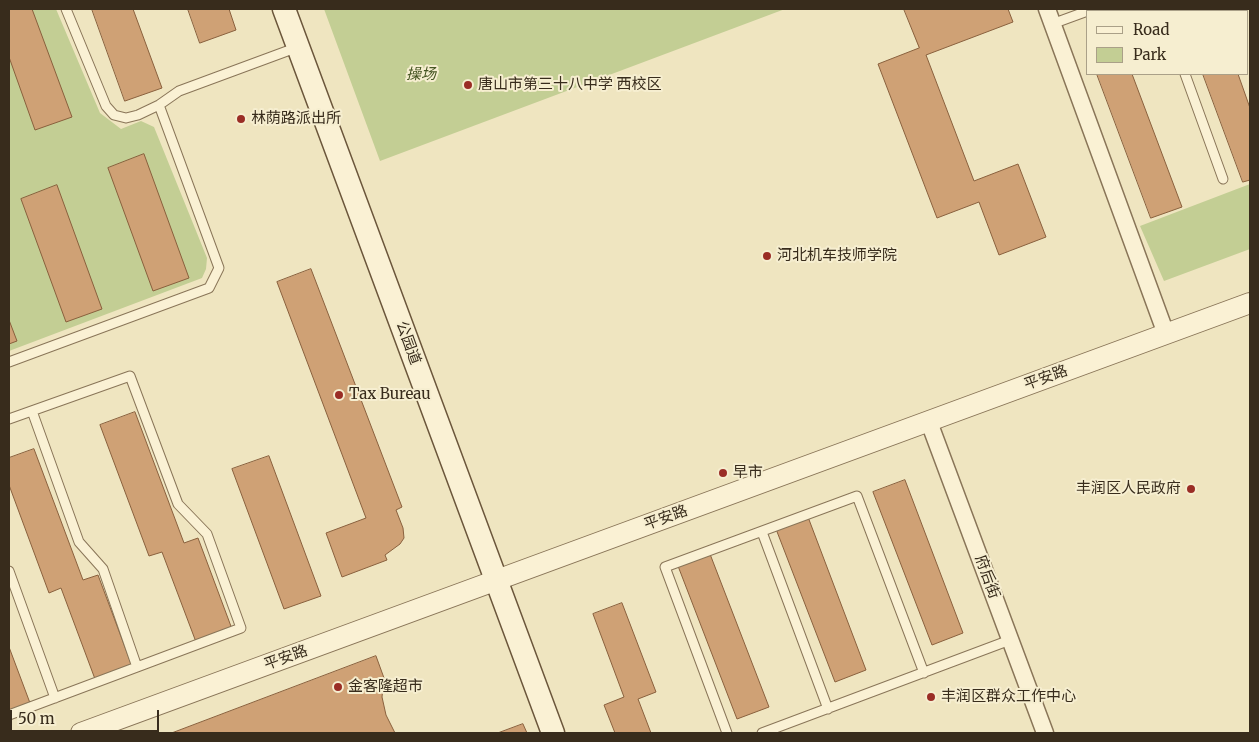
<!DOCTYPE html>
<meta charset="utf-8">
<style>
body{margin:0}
#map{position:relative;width:1259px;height:742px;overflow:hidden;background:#efe5c0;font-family:Merriweather,serif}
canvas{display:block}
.frame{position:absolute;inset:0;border:10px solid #382c1c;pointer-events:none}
.legend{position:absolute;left:1086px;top:10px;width:162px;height:65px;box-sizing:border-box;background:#f6eed0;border:1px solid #aaa088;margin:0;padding:6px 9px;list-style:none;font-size:15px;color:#382c1c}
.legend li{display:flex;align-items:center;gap:10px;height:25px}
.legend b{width:25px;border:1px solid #aaa088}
.scale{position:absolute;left:10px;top:710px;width:149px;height:22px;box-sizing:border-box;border:2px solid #382c1c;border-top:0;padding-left:6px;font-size:15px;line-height:18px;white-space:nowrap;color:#382c1c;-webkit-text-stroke:4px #f6eed0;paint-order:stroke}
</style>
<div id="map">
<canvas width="1259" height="742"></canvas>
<div class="frame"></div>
<ul class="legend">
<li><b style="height:6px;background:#faf1d4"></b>Road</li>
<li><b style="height:14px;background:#c3ce94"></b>Park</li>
</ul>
<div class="scale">50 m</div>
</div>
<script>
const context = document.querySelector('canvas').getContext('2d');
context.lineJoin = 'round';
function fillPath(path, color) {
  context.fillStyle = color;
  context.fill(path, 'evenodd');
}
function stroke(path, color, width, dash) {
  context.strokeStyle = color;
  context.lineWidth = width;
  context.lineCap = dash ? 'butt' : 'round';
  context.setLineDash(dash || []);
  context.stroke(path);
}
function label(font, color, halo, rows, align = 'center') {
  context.font = font + ' Merriweather,"Noto Sans SC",serif';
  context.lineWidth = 4;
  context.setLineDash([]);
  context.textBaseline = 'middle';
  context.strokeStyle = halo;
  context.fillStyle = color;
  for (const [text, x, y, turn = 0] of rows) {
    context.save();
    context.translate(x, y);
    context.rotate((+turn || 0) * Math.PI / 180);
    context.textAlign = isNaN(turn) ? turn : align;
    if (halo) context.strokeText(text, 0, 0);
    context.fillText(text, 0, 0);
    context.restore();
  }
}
const green = new Path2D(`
 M 9,9 L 56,9 L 100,113 L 121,129 L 141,121 L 154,127 L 207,258 L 206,269 L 202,278 L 9,351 Z
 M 324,9 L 785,9 L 380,161 Z
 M 1250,184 L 1250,249 L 1164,281 L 1140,226 Z`);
const building = new Path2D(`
 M 9,9 L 32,9 L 72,117 L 35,130 L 9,57 Z
 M 92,9 L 133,9 L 162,88 L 125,101 Z
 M 188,9 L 229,9 L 236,30 L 200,43 Z
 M 904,9 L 1008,9 L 1013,22 L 926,55 L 974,181 L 1018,164 L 1046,237 L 999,255 L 979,202 L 937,218 L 878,64 L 919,48 Z
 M 1179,9 L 1213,9 L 1214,11 L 1179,11 Z
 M 1097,74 L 1132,74 L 1182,207 L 1151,218 Z
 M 1203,74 L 1238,74 L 1250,108 L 1250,180 L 1243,182 Z
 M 144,154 L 189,278 L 153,291 L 108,168 Z
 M 57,185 L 102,309 L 66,322 L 21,199 Z
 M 311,269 L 402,507 L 396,510 L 403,528 L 404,538 L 400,544 L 385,555 L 387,560 L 342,577 L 326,533 L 366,518 L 277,282 Z
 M 9,320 L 17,341 L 9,344 Z
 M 135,412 L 184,543 L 198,538 L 232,629 L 196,642 L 162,552 L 149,556 L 100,425 Z
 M 34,449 L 83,580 L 98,575 L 132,666 L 95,679 L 61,588 L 49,593 L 9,485 L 9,458 Z
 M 269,456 L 321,596 L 284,609 L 232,469 Z
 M 905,480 L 963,633 L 932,645 L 873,492 Z
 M 808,517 L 866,670 L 835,682 L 776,529 Z
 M 710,554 L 769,707 L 737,719 L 678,566 Z
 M 622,603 L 656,692 L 638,699 L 651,733 L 615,733 L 604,705 L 624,697 L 593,614 Z
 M 9,647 L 30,703 L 9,711 Z
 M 376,656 L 384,678 L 382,697 L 386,715 L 395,733 L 172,733 Z
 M 523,724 L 527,733 L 498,733 Z`);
const service = new Path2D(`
 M 66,9 L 106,106 L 114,115 L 126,118 L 138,115 L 159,105 L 179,91 L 298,47
 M 1162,9 L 1163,11
 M 1052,24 L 1093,9
 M 1185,74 L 1223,179
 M 9,362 L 209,288 L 219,268 L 159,105
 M 32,411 L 79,542 L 103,569 L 137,667
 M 9,419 L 130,376 L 178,504 L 207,534 L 241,628 L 9,715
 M 762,532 L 828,709
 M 9,571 L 55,698
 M 727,733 L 665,567 L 857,496 L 924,673
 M 762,733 L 1010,640`);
const minor = new Path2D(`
 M 1047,9 L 1166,334
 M 929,422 L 1045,733`);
const tertiary = new Path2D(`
 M 81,733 L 1250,303`);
const secondary = new Path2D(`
 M 284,9 L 553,733`);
const markers = [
 [468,85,5,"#9a2d25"],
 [241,119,5,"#9a2d25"],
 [767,256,5,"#9a2d25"],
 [339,395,5,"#9a2d25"],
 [723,473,5,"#9a2d25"],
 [1191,489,5,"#9a2d25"],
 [338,687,5,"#9a2d25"],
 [931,697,5,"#9a2d25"]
];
const parkNames = [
 ["操场",421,75]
];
const poiNames = [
 ["唐山市第三十八中学 西校区",478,85],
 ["林荫路派出所",251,119],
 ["河北机车技师学院",777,256],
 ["Tax Bureau",349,395],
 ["早市",733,473],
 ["丰润区人民政府",1181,489,"right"],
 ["金客隆超市",348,687],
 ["丰润区群众工作中心",941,697]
];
const streetNames = [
 ["公园道",408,343,70],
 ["平安路",1046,378,-20],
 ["平安路",666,518,-20],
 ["府后街",987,577,70],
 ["平安路",286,658,-20]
];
fillPath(green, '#c3ce94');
fillPath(building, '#cfa175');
stroke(building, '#89603d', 1);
stroke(service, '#897558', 11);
stroke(minor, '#897558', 19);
stroke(tertiary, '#897558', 22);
stroke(secondary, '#6b563b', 25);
stroke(service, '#faf1d4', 9);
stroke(minor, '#faf1d4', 16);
stroke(tertiary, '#faf1d4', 20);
stroke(secondary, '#faf1d4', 22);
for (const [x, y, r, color] of markers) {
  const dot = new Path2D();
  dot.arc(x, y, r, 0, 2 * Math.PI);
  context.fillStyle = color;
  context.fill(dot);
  stroke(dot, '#f6eed0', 2);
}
label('italic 15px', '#455522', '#f6eed0', parkNames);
label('15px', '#382c1c', '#f6eed0', poiNames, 'left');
label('15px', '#382c1c', '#f6eed0', streetNames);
</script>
